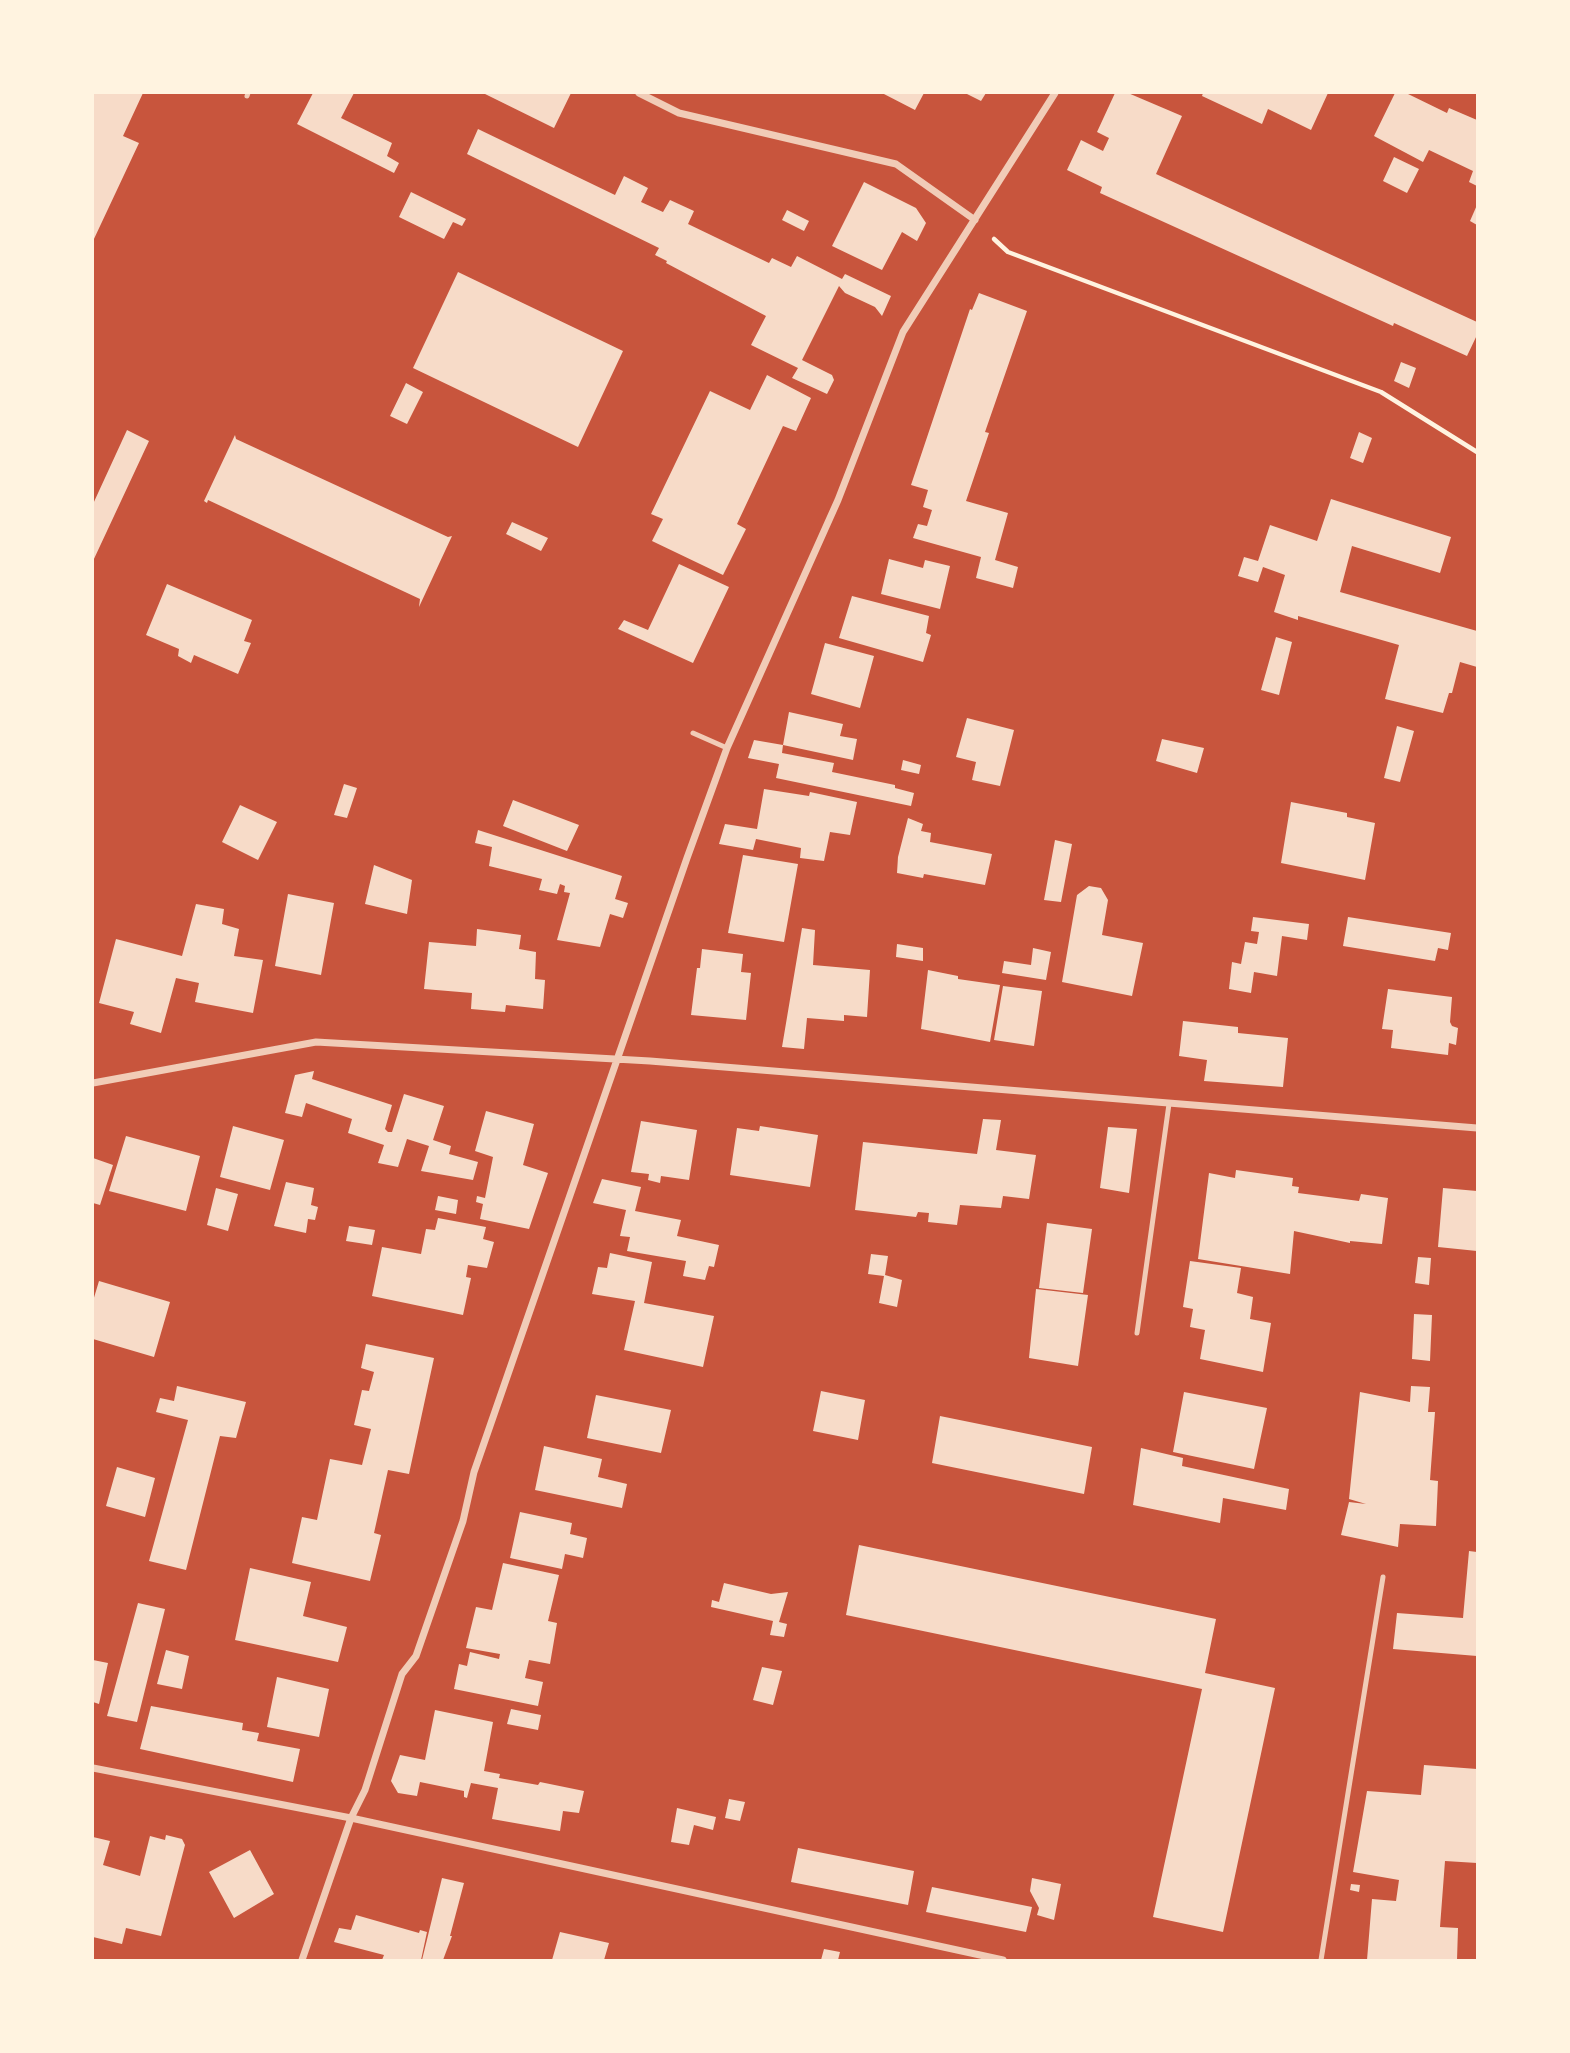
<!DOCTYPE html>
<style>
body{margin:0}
#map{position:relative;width:1570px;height:2053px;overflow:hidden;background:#c8553d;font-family:Overpass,sans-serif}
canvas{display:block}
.frame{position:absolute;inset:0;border:94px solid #fff3e0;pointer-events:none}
</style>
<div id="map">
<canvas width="1570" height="2053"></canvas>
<div class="frame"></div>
</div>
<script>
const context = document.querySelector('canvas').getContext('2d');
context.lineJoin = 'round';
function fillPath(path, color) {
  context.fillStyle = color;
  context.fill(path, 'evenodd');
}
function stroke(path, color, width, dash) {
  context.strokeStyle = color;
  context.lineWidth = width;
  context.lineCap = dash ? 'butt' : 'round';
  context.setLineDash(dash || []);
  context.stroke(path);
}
const building = new Path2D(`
 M 93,93 L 143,93 L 123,136 L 139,143 L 93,241 Z
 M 313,93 L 354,93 L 341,118 L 392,143 L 387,156 L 399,163 L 394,173 L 297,124 Z
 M 483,93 L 571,93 L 554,128 Z
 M 882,93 L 924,93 L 915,110 Z
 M 965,93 L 986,93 L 981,101 Z
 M 1115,93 L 1128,93 L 1182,116 L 1156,174 L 1477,322 L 1477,335 L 1467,356 L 1394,323 L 1393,326 L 1100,193 L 1102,187 L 1067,170 L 1081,140 L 1103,151 L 1109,138 L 1097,132 Z
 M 1203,93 L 1328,93 L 1311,130 L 1268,109 L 1262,124 L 1202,96 Z
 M 1395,93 L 1406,93 L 1447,113 L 1449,108 L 1477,120 L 1477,186 L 1469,182 L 1473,171 L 1429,150 L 1423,162 L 1374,136 Z
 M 478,129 L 615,195 L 624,176 L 648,188 L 641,202 L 663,212 L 670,200 L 694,211 L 688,224 L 769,263 L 772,258 L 791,267 L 797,256 L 842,279 L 845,274 L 891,296 L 882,316 L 875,307 L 845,293 L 839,286 L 802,360 L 832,375 L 834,380 L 827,394 L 792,378 L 798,368 L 751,345 L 766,316 L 666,263 L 667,261 L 655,255 L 659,248 L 467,154 Z
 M 1394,157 L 1419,169 L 1407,193 L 1383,181 Z
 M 864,182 L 916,208 L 926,223 L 917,241 L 902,232 L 882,270 L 832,246 Z
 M 411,192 L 466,219 L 462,226 L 453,222 L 444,239 L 399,217 Z
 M 1477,205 L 1477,225 L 1470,221 Z
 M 787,210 L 809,221 L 804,231 L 782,220 Z
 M 458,272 L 623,351 L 578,447 L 413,368 Z
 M 979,293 L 1027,311 L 985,432 L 989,433 L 966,501 L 1008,513 L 995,560 L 1018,567 L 1013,588 L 976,578 L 981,557 L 913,538 L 918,524 L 927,526 L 932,510 L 923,507 L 928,490 L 911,485 L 970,309 L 972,310 Z
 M 1401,362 L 1416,368 L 1409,388 L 1394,381 Z
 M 767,375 L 811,398 L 796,431 L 783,426 L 737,524 L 746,529 L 723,575 L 652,541 L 663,519 L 651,514 L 710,391 L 750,410 Z
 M 406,383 L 423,392 L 407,424 L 390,416 Z
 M 127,430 L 149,441 L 93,561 L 93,504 Z
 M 1359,432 L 1372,438 L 1363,463 L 1350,458 Z
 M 235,435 L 236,439 L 448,537 L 452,536 L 419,607 L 420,599 L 208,500 L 207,503 L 204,501 Z
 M 1331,499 L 1451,537 L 1440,573 L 1352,546 L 1340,592 L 1477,631 L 1477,667 L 1460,662 L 1452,693 L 1449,693 L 1443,713 L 1385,699 L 1399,645 L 1298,616 L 1298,620 L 1274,612 L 1285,575 L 1263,567 L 1258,582 L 1238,576 L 1244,557 L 1258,561 L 1270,525 L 1317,541 Z
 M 512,522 L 548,538 L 541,551 L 506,534 Z
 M 889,559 L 923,568 L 925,560 L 950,566 L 940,609 L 881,594 Z
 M 679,564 L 729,587 L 693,663 L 618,629 L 624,620 L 648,630 Z
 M 167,584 L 252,620 L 244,641 L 251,643 L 238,674 L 194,655 L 191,663 L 178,656 L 179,649 L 146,635 Z
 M 852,596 L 929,616 L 926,633 L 931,635 L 923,662 L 839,638 Z
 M 1276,637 L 1292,642 L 1279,695 L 1261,690 Z
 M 825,643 L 874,656 L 860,708 L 811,694 Z
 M 789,712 L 843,724 L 840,736 L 857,739 L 853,760 L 783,745 Z
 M 967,718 L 1014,730 L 1000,786 L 972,780 L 976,762 L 956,757 Z
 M 1397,726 L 1414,731 L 1400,782 L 1384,778 Z
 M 1162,739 L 1204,748 L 1197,773 L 1156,761 Z
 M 754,740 L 783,745 L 782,753 L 834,763 L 832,772 L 895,785 L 895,788 L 914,793 L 911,806 L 776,778 L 779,764 L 748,758 Z
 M 903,760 L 921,765 L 919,774 L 901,770 Z
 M 344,784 L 357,788 L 347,818 L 334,815 Z
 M 764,789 L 809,796 L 810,792 L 857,802 L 850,835 L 830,832 L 824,861 L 800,858 L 801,848 L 756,839 L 753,850 L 719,844 L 725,824 L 757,829 Z
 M 513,800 L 579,825 L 567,851 L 503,826 Z
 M 1291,802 L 1347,813 L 1347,817 L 1375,823 L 1365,880 L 1281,863 Z
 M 240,805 L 277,822 L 258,860 L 222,842 Z
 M 908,818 L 923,824 L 921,831 L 931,833 L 930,842 L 992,854 L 985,885 L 924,874 L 923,878 L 897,873 L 898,857 Z
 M 478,830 L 622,876 L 615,899 L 628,903 L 623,918 L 610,914 L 600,947 L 557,940 L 570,893 L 564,892 L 565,886 L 560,884 L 557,894 L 539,890 L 542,879 L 489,866 L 492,847 L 475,843 Z
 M 1055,840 L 1072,844 L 1061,902 L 1044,900 Z
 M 743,855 L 798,864 L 784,942 L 728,933 Z
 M 374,865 L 412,880 L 407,914 L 365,904 Z
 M 1089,886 L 1101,888 L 1108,900 L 1102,935 L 1143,943 L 1132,996 L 1062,982 L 1077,895 Z
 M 288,894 L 334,903 L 321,975 L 275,966 Z
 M 196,904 L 224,909 L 222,924 L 239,929 L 234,956 L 263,960 L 253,1013 L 195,1002 L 199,983 L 176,978 L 161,1033 L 130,1024 L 134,1012 L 99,1003 L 116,939 L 182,956 Z
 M 1253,917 L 1309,924 L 1307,940 L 1282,936 L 1277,976 L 1254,972 L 1251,993 L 1229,989 L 1232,962 L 1241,964 L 1245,942 L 1257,944 L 1259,932 L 1251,931 Z
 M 1348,917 L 1451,933 L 1448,950 L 1438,948 L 1435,961 L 1343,946 Z
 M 802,928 L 815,930 L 813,965 L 870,970 L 867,1017 L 844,1015 L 844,1021 L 807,1018 L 804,1049 L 782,1047 Z
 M 477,929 L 521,935 L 519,949 L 536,952 L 535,979 L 545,980 L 543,1009 L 506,1005 L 505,1012 L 471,1009 L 472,993 L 424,989 L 429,942 L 476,946 Z
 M 897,944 L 923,948 L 923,961 L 896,957 Z
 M 1033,948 L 1051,952 L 1046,980 L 1002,973 L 1004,961 L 1031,965 Z
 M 702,949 L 743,954 L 741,972 L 751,973 L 746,1020 L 691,1015 L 697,968 L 700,968 Z
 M 928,970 L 958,976 L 958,979 L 1000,985 L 990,1042 L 921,1029 Z
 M 1003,986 L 1042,991 L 1034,1046 L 994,1040 Z
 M 1388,989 L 1452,997 L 1450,1022 L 1452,1026 L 1458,1028 L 1456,1045 L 1449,1043 L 1448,1055 L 1391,1048 L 1393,1030 L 1382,1029 Z
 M 1183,1021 L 1238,1027 L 1238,1033 L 1288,1038 L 1283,1087 L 1204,1081 L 1207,1060 L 1179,1056 Z
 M 314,1071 L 312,1079 L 392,1105 L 385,1129 L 388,1132 L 392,1132 L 404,1094 L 444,1106 L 433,1140 L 451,1146 L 449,1154 L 478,1162 L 473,1180 L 421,1171 L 429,1146 L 407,1139 L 398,1167 L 378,1163 L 384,1145 L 348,1133 L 352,1119 L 306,1103 L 302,1117 L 285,1113 L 295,1075 Z
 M 486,1111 L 534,1124 L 523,1165 L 548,1173 L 529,1229 L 480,1219 L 483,1204 L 476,1202 L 477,1196 L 485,1198 L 493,1157 L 475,1151 Z
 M 983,1119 L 1001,1120 L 996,1150 L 1036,1155 L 1029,1199 L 1003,1196 L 1001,1208 L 960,1205 L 957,1225 L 928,1222 L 929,1213 L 918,1212 L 916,1217 L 855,1210 L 863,1142 L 977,1154 Z
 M 641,1121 L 697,1130 L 689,1180 L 661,1176 L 660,1183 L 648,1180 L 649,1174 L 631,1172 Z
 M 233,1126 L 284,1140 L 270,1190 L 220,1177 Z
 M 760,1126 L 818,1135 L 810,1187 L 730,1175 L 737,1128 L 759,1131 Z
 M 1108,1127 L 1137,1129 L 1129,1193 L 1100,1188 Z
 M 126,1136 L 200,1156 L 186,1211 L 109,1191 Z
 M 93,1158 L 113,1165 L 100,1205 L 93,1203 Z
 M 1236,1170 L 1293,1178 L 1292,1186 L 1299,1187 L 1298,1193 L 1359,1201 L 1361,1194 L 1388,1198 L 1382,1244 L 1350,1241 L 1350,1243 L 1294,1231 L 1290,1274 L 1198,1259 L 1209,1173 L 1235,1178 Z
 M 602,1179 L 641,1187 L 635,1211 L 681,1220 L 677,1236 L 719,1245 L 714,1267 L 709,1266 L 705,1280 L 683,1276 L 686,1261 L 627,1251 L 630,1237 L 620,1236 L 626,1210 L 593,1203 Z
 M 286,1182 L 314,1188 L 311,1205 L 318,1207 L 315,1220 L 308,1219 L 306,1233 L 274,1226 Z
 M 216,1188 L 238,1194 L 228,1231 L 207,1225 Z
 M 1443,1188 L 1477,1191 L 1477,1251 L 1438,1247 Z
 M 438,1196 L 458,1200 L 456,1214 L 435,1210 Z
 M 438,1218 L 486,1227 L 483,1239 L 494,1242 L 487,1268 L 468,1265 L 466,1277 L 471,1278 L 463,1315 L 372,1296 L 382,1247 L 421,1254 L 426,1229 L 435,1230 Z
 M 1047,1223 L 1092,1229 L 1083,1293 L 1039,1288 Z
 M 349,1226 L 375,1230 L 372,1245 L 346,1241 Z
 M 610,1253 L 652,1262 L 644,1303 L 714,1316 L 703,1367 L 624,1350 L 635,1301 L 592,1294 L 598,1267 L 607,1268 Z
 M 871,1254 L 888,1256 L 885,1275 L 902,1280 L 897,1307 L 879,1303 L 884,1276 L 868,1274 Z
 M 1418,1257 L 1431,1258 L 1429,1285 L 1415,1283 Z
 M 1190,1261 L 1241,1268 L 1237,1293 L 1253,1297 L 1250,1319 L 1271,1323 L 1263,1372 L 1200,1359 L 1205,1330 L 1190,1327 L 1193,1309 L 1183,1307 Z
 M 99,1281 L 170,1302 L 154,1357 L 93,1339 L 93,1301 Z
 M 1036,1289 L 1088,1295 L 1078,1366 L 1029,1358 Z
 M 1414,1314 L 1432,1315 L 1430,1361 L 1412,1359 Z
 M 366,1344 L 434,1358 L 409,1474 L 388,1470 L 374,1533 L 381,1535 L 370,1581 L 292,1563 L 302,1517 L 317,1520 L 330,1459 L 362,1465 L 371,1429 L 354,1425 L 362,1390 L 369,1391 L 374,1372 L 361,1368 Z
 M 177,1386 L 246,1402 L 236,1438 L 220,1436 L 186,1570 L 149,1561 L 188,1420 L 156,1412 L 160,1398 L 174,1401 Z
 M 1411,1386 L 1430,1387 L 1428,1412 L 1435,1412 L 1430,1480 L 1438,1481 L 1436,1526 L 1400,1524 L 1398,1547 L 1341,1535 L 1349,1502 L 1366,1504 L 1349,1499 L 1360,1392 L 1410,1402 Z
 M 821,1391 L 865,1400 L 858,1440 L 813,1431 Z
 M 1184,1392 L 1267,1408 L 1254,1469 L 1173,1452 Z
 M 596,1395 L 671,1410 L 661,1453 L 587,1438 Z
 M 940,1416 L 1092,1447 L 1084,1494 L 932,1463 Z
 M 544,1446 L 602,1459 L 598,1477 L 627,1484 L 622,1508 L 535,1490 Z
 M 1141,1448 L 1183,1458 L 1182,1466 L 1289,1489 L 1286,1510 L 1223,1498 L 1220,1523 L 1133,1505 Z
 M 117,1467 L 155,1478 L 145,1517 L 106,1506 Z
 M 520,1512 L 572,1523 L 570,1534 L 587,1538 L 583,1558 L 565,1554 L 562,1569 L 510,1558 Z
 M 859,1545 L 1216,1619 L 1205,1673 L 1275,1688 L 1223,1932 L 1153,1917 L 1202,1689 L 846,1615 Z
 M 1469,1551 L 1477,1552 L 1477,1656 L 1393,1649 L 1397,1613 L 1463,1618 Z
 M 503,1563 L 559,1575 L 548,1621 L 557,1623 L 550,1664 L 529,1660 L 525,1678 L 543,1682 L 538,1706 L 454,1689 L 459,1664 L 467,1666 L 470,1652 L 499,1659 L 500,1654 L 466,1648 L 476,1607 L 492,1610 Z
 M 250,1568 L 311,1582 L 303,1616 L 347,1627 L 338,1662 L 235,1640 Z
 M 724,1583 L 771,1594 L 788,1592 L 779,1622 L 787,1624 L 784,1637 L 770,1635 L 773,1621 L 711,1607 L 712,1600 L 719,1602 Z
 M 138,1603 L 165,1609 L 137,1722 L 107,1716 Z
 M 166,1650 L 189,1656 L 182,1689 L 157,1684 Z
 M 93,1660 L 108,1663 L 99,1704 L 93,1702 Z
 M 762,1667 L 782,1671 L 773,1705 L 753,1700 Z
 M 277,1677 L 329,1689 L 319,1737 L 267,1727 Z
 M 151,1706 L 243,1723 L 242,1730 L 259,1733 L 257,1741 L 300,1749 L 293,1782 L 140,1749 Z
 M 511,1709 L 541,1715 L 538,1730 L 507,1724 Z
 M 435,1710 L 493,1722 L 484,1771 L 500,1774 L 499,1778 L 538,1785 L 540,1782 L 584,1791 L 579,1813 L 563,1811 L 560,1831 L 492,1819 L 498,1788 L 471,1783 L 467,1798 L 464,1797 L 464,1791 L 420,1782 L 417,1796 L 398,1793 L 391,1781 L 400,1755 L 425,1760 Z
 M 1424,1765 L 1477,1769 L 1477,1863 L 1445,1861 L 1440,1927 L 1458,1928 L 1457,1960 L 1367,1960 L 1372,1899 L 1396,1901 L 1399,1880 L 1353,1872 L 1367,1791 L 1421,1795 Z
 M 729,1799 L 745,1802 L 740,1821 L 725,1818 Z
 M 677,1808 L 716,1817 L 713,1830 L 694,1825 L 689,1845 L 671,1842 Z
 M 166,1835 L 182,1839 L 185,1845 L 161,1936 L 126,1928 L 122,1944 L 93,1937 L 93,1837 L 110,1841 L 103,1865 L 140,1876 L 150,1836 L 165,1840 Z
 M 798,1848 L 914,1871 L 908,1905 L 791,1882 Z
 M 250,1850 L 274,1894 L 234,1918 L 209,1872 Z
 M 442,1878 L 464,1883 L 450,1936 L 452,1936 L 443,1960 L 422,1960 Z
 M 1032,1878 L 1061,1884 L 1054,1920 L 1037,1915 L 1039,1908 L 1030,1891 Z
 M 1351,1884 L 1360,1885 L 1359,1892 L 1350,1890 Z
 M 932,1887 L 1032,1907 L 1026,1932 L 926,1912 Z
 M 356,1915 L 419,1933 L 420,1930 L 427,1932 L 421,1960 L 382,1960 L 384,1955 L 334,1942 L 339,1928 L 351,1930 Z
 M 560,1932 L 609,1943 L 604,1960 L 552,1960 Z
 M 824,1949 L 840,1952 L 838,1960 L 821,1960 Z`);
const path = new Path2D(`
 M 994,239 L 1008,252 L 1381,392 L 1477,452`);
const service = new Path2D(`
 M 247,96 L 248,93
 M 693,733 L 727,748
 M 1137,1333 L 1169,1104
 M 1321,1960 L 1383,1577`);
const minor = new Path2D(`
 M 639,93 L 679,113 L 896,164 L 975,220
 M 93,1083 L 316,1042 L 650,1061 L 1477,1128
 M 93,1768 L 351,1818 L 1003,1960
 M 302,1960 L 351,1818 L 365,1790 L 402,1674 L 416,1656 L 463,1521 L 474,1472 L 687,858 L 727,748 L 838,500 L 903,332 L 1055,93`);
fillPath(building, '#f7dbc8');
stroke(path, '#fff3e0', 4.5);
stroke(service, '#f1ccb7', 5);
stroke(minor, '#f1ccb7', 7);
</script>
